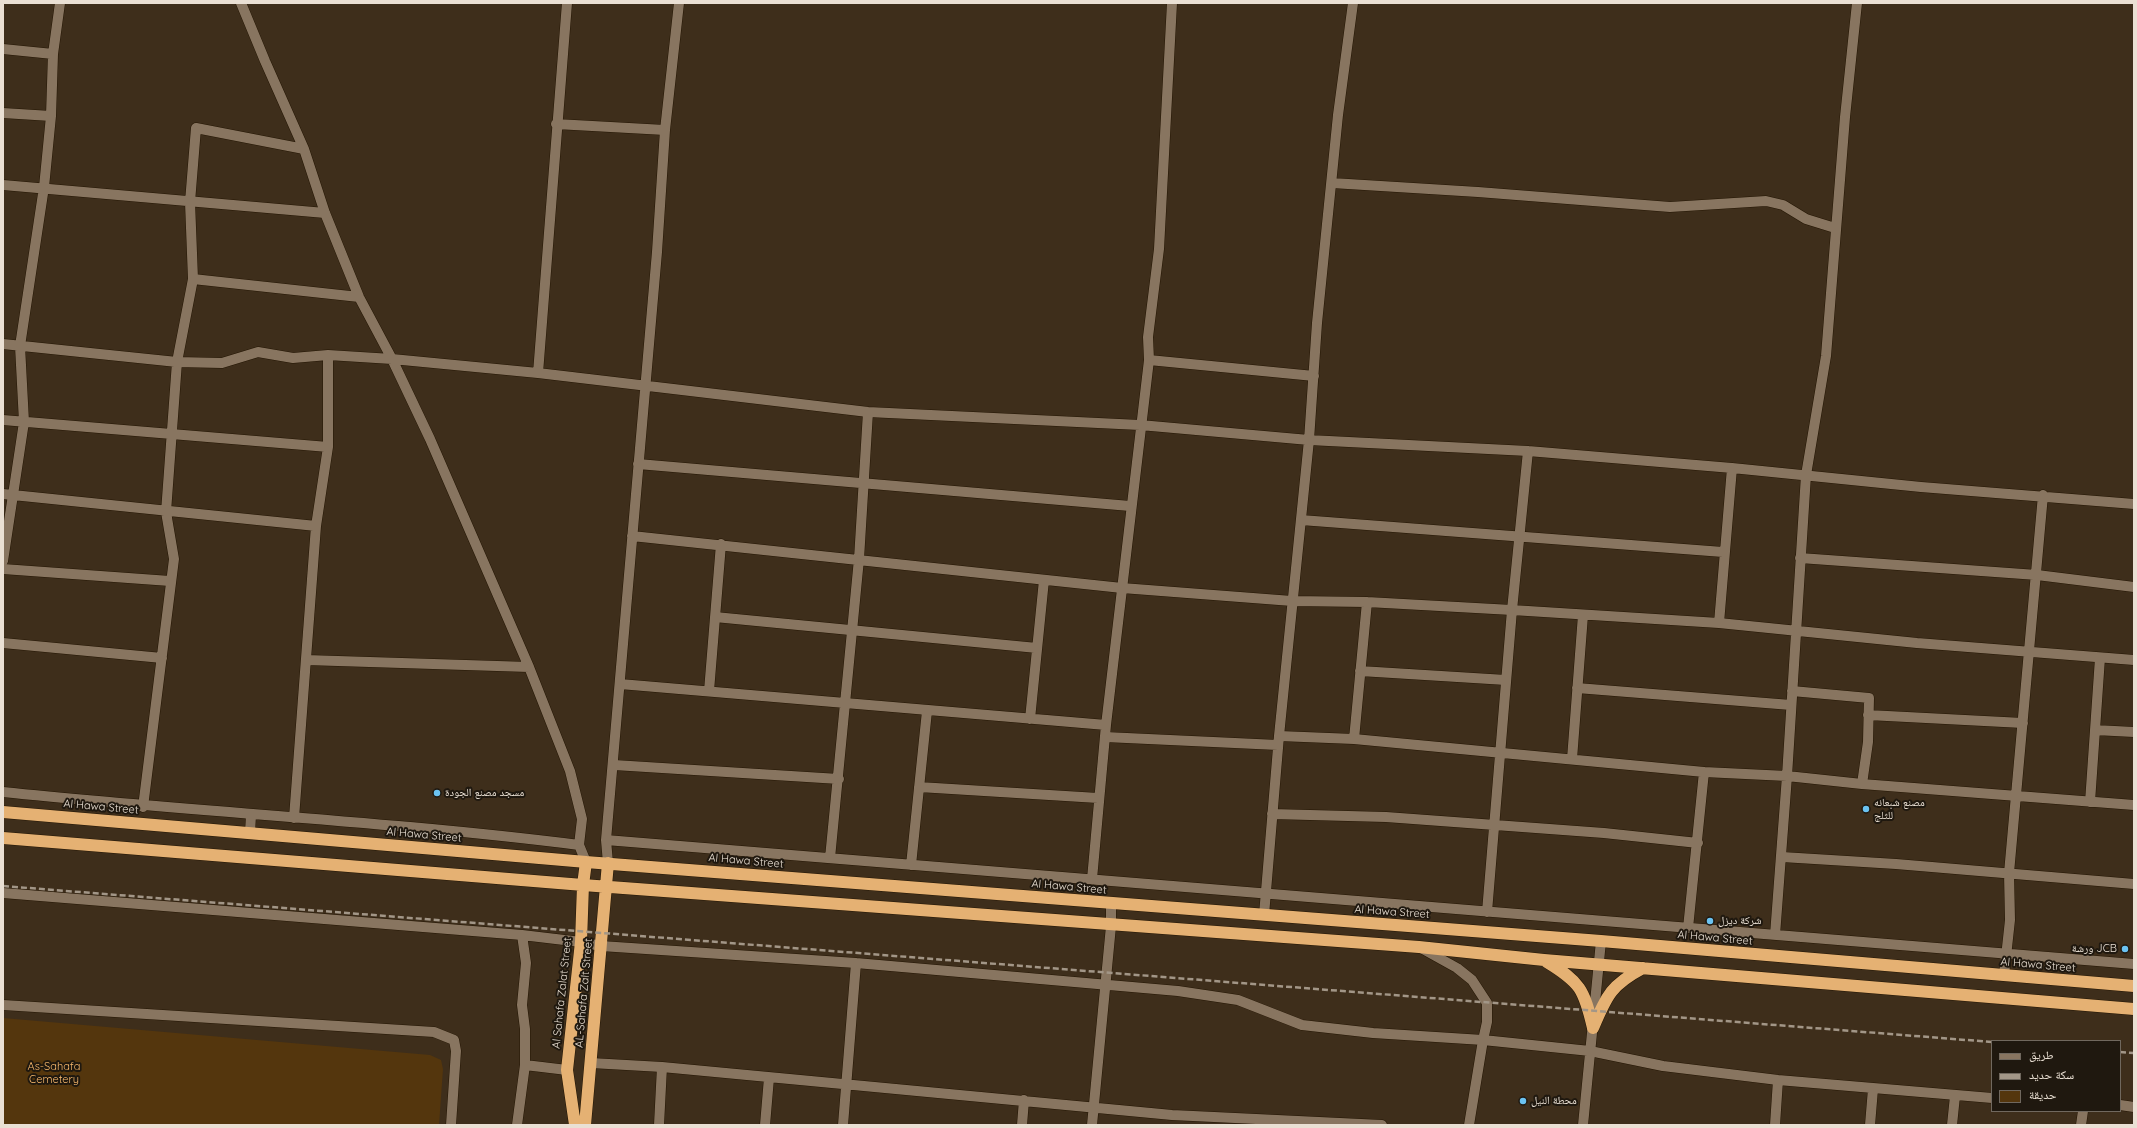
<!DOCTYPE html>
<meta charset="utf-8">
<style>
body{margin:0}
#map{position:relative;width:2137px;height:1128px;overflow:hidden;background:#3e2e1b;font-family:Quicksand,"Noto Naskh Arabic",sans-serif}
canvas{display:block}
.frame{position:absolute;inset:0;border:4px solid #eae0d4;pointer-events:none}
.legend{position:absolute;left:1991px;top:1040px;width:130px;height:72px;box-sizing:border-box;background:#1f180f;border:1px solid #70685e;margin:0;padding:5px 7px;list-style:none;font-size:12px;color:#eae0d4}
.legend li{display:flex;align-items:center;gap:8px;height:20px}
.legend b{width:20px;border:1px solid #70685e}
</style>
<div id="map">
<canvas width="2137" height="1128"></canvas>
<div class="frame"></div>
<ul class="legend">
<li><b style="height:5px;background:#887560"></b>طريق</li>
<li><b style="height:5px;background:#a29687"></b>سكة حديد</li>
<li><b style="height:11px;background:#54360d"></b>حديقة</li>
</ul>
</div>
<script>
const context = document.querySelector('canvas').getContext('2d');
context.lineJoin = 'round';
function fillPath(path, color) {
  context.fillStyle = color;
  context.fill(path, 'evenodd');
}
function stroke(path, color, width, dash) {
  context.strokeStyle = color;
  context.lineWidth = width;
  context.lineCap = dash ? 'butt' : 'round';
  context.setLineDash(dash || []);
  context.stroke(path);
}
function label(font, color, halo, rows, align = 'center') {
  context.font = font + ' Quicksand,"Noto Naskh Arabic",sans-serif';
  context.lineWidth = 4;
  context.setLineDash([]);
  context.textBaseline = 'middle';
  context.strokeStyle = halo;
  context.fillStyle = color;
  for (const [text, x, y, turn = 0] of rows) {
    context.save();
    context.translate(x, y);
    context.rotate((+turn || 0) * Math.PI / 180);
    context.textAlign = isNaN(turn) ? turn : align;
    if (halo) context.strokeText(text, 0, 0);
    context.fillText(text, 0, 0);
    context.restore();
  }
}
const green = new Path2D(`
 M 3,1018 L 430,1055 L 441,1060 L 443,1069 L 439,1125 L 3,1125 Z`);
const minor = new Path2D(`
 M 241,3 L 265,61 L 304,149 L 325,213 L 359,297 L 392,359 L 430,439 L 529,667 L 570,771 L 582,819 L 579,845 L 586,862
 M 3,49 L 53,54
 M 3,113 L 51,116
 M 556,124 L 665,130
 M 1332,183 L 1478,192 L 1670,207 L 1766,201 L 1783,205 L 1806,219 L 1835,228
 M 3,185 L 325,213
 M 193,279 L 359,297
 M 3,344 L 177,362 L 222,363 L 258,352 L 293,358 L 328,355 L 392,359 L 538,373 L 868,412 L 1140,425 L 1309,440 L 1528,451 L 1732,468 L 1921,487 L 2134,504
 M 1149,360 L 1314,376
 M 538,373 L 567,3
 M 3,420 L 328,447
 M 638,464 L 1130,506
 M 3,494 L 316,526
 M 1301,520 L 1723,552
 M 632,536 L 1122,588 L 1292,601 L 1367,602 L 1512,610 L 1719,623 L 1917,643 L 2134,660
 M 1800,558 L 2037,575 L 2134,587
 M 3,561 L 24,422 L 20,346 L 44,187 L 51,116 L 53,54 L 60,3
 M 3,569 L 170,581
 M 715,617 L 1037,648
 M 1719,623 L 1732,468
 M 3,643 L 162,658
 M 306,660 L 529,667
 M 1360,671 L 1506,680
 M 620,684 L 1106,725
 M 1577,688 L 1791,705
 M 709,691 L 721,544
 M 1792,691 L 1869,698 L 1868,742 L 1862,784
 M 1868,715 L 2023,723
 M 1030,719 L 1044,580
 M 2095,730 L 2134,732
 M 1279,736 L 1354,739 L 1704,772 L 1787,776 L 1862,784 L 2134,805
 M 1105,737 L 1278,745
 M 1354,739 L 1367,602
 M 1572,759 L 1583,615
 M 614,765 L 839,779
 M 919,787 L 1098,798
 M 3,792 C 195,812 388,821 579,845
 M 2090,802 L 2100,658
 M 143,807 L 174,559 L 166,512 L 177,362 L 193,279 L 190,202 L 196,128 L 304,149
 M 1272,814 L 1386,817 L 1604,833 L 1698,843
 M 294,818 L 316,526 L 328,447 L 328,355
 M 250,833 L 251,815
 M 606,840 L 2134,964
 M 1782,857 L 1896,864 L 2134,884
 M 830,858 L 859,559 L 868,412
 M 608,863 L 606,840 L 657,252 L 665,130 L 679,3
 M 911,865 L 927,711
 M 1092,879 L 1106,725 L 1149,360 L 1148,337 L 1159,249 L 1172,3
 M 3,893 L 522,935 L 581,942 L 601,946 L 856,963 L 1178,991 L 1238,1000 L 1302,1025 L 1373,1033 L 1483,1040 L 1590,1051 L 1663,1066 L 1778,1080 L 1992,1098
 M 1487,912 L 1512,610 L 1528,451
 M 1264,915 L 1279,736 L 1309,440 L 1317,323 L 1338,115 L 1353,3
 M 1688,928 L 1704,772
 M 1775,935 L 1787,776 L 1806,475 L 1826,356 L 1845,117 L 1857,3
 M 1421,948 L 1457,968 L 1472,980 L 1487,1003 L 1487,1022 L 1483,1040 L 1469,1125
 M 2004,975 L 2010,920 L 2009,873 L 2043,495
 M 3,1005 L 434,1032 L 454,1040 L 456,1051 L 451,1125
 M 591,1063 L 662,1067 L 1172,1115 L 1382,1125
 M 525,1065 L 567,1070
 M 2120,1105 L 2134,1107
 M 517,1125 L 525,1065 L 525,1029 L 522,1005 L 526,963 L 522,935
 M 659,1125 L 662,1067
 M 765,1125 L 769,1078
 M 843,1125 L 856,963
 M 1022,1125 L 1024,1100
 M 1092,1125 L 1111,926 L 1111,903
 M 1583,1125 L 1601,941
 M 1775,1125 L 1778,1080
 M 1870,1125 L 1873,1089
 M 1952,1125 L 1955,1096
 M 2081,1125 L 2083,1111`);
const highway = new Path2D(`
 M 3,812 L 586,862 L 1601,941 L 2134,986
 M 3,838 L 583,885 L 1419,947 L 1544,960 L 2134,1009
 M 1547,962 C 1580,982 1584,989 1593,1028
 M 1593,1028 C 1607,995 1611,985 1643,968
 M 575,1125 L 567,1070 L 581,942 L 583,885 L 586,862
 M 585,1125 L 608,863`);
const rail = new Path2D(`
 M 3,886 L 1992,1042
 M 2120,1052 L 2134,1053`);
const markers = [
 [437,793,4,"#6bc3f2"],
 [1866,809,4,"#6bc3f2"],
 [1710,921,4,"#6bc3f2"],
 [2125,949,4,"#6bc3f2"],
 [1523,1101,4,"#6bc3f2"]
];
const poiNames = [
 ["مسجد مصنع الجودة",445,793],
 ["مصنع شبعانه",1874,803],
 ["للثلج",1874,816],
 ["شركة ديزل",1718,921],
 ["ورشة JCB",2117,949,"right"],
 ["محطة النيل",1531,1101]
];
const streetNames = [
 ["Al Hawa Street",101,807,5],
 ["Al Hawa Street",424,835,5],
 ["Al Hawa Street",746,861,5],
 ["Al Hawa Street",1069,887,5],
 ["Al Hawa Street",1392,912,4],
 ["Al Hawa Street",1715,938,5],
 ["Al Hawa Street",2038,965,5],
 ["Al Sahafa Zalat Street",562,993,-84],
 ["AL-Sahafa Zalt Street",584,993,-85]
];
const parkNames = [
 ["As-Sahafa",54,1067],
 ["Cemetery",54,1080]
];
fillPath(green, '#54360d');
stroke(minor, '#241604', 11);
stroke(highway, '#241604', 13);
stroke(minor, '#887560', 10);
stroke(highway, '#e5b173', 12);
stroke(rail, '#a29687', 2.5, [6, 3]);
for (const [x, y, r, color] of markers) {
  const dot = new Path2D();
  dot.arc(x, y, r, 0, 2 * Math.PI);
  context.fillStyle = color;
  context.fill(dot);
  stroke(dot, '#1f180f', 1.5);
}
label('11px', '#eae0d4', '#1f180f', poiNames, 'left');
label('11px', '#eae0d4', '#1f180f', streetNames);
label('11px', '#fbbb6e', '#1f180f', parkNames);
</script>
